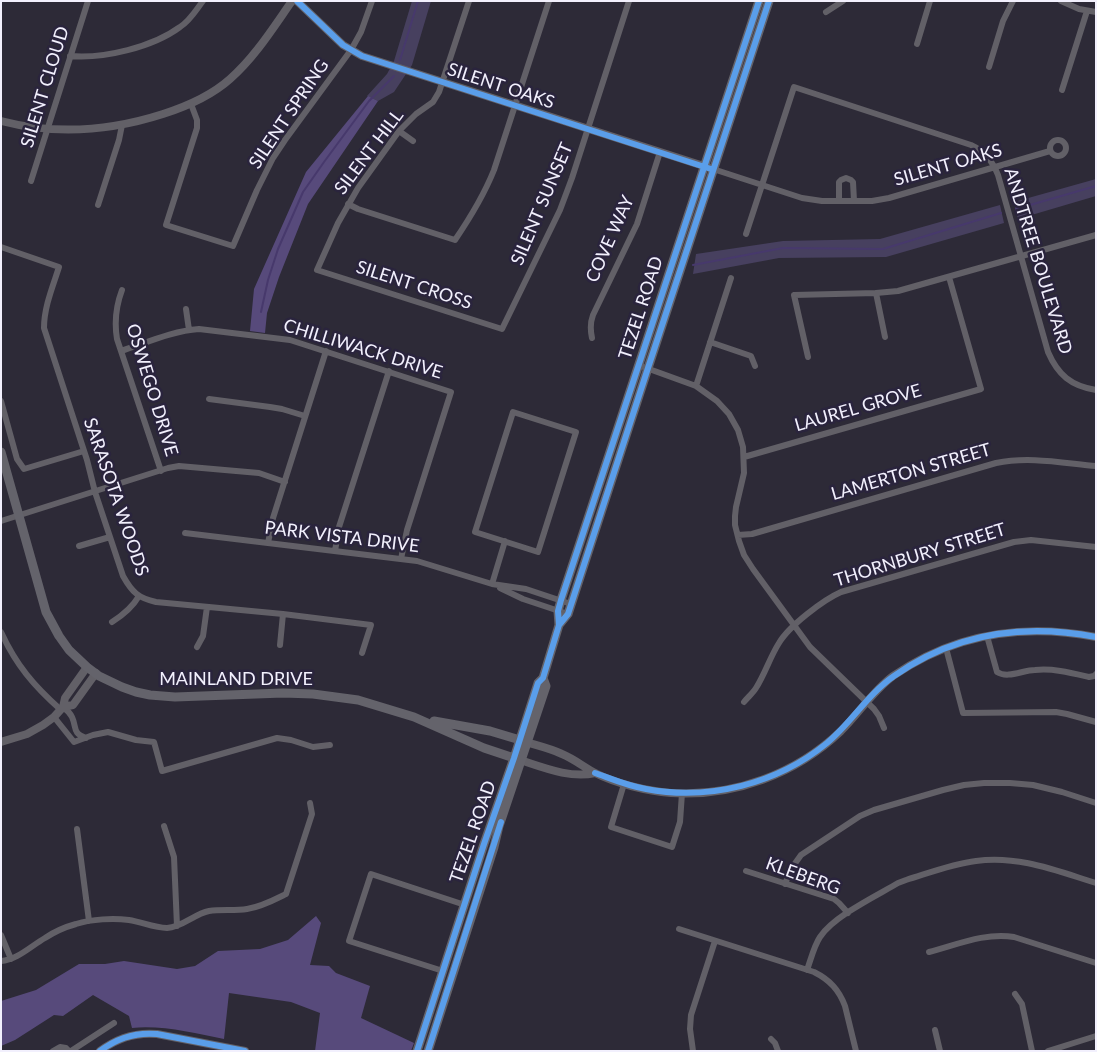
<!DOCTYPE html>
<style>
body{margin:0}
#map{position:relative;width:1097px;height:1052px;overflow:hidden;background:#2d2a37;font-family:Lato,sans-serif}
canvas{display:block}
.frame{position:absolute;inset:0;border:2px solid #f2f0fd;pointer-events:none}
</style>
<div id="map">
<canvas width="1097" height="1052"></canvas>
<div class="frame"></div>
</div>
<script>
const context = document.querySelector('canvas').getContext('2d');
context.lineJoin = 'round';
function fillPath(path, color) {
  context.fillStyle = color;
  context.fill(path, 'evenodd');
}
function stroke(path, color, width, dash) {
  context.strokeStyle = color;
  context.lineWidth = width;
  context.lineCap = dash ? 'butt' : 'round';
  context.setLineDash(dash || []);
  context.stroke(path);
}
function label(font, color, halo, rows, align = 'center') {
  context.font = font + ' Lato,sans-serif';
  context.lineWidth = 5;
  context.setLineDash([]);
  context.textBaseline = 'middle';
  context.strokeStyle = halo;
  context.fillStyle = color;
  for (const [text, x, y, turn = 0] of rows) {
    context.save();
    context.translate(x, y);
    context.rotate((+turn || 0) * Math.PI / 180);
    context.textAlign = isNaN(turn) ? turn : align;
    if (halo) context.strokeText(text, 0, 0);
    context.fillText(text, 0, 0);
    context.restore();
  }
}
const green = new Path2D(`
 M 412,1 L 431,1 L 412,65 L 394,92 L 378,101 L 367,96 L 387,74 L 394,61 Z
 M 1096,179 L 1096,196 L 1018,219 L 1014,202 Z
 M 1000,205 L 1004,223 L 886,257 L 779,258 L 693,274 L 696,254 L 783,241 L 880,239 Z`);
const forest = new Path2D(`
 M 368,96 L 378,101 L 308,204 L 279,277 L 267,313 L 265,333 L 250,331 L 254,289 L 306,172 Z
 M 316,916 L 321,923 L 310,965 L 329,966 L 336,973 L 370,986 L 361,1018 L 414,1043 L 411,1051 L 315,1051 L 320,1013 L 291,1002 L 229,993 L 224,1039 C 194,1033 162,1025 132,1028 L 129,1016 L 93,995 L 63,1016 L 54,1015 L 15,1040 L 1,1046 L 1,1001 L 36,990 L 79,964 L 105,964 L 124,961 L 177,969 L 195,966 L 218,951 L 260,949 L 288,940 Z`);
const stream = new Path2D(`
 M 400,60 L 418,1
 M 1016,209 L 1096,186
 M 693,265 L 783,248 L 883,249 L 1001,213
 M 261,312 L 268,280 L 278,249 L 303,192 L 324,162 L 369,101 L 394,76`);
const minor = new Path2D(`
 M 469,1 L 439,92 L 433,102 L 416,114 L 399,131 L 358,188 L 338,223 L 317,270 L 502,329 L 560,210 L 572,178 L 629,1
 M 1061,1 L 1079,9 L 1096,12
 M 826,12 L 843,1
 M 917,44 L 930,1
 M 70,56 C 104,59 153,47 180,27 C 190,21 196,10 203,1
 M 989,67 L 1003,21 L 1013,1
 M 1062,90 L 1087,11
 M 191,104 L 197,120 L 197,128 L 166,225 L 233,246 L 257,190 L 273,158 L 285,140 L 351,50 L 361,32 L 372,1
 M 399,131 L 413,141
 M1050 148a8 8 0 1 1 16 0a8 8 0 1 1-16 0Z
 M 713,169 L 802,198 L 822,201 L 872,201 L 889,198 L 1050,151
 M 31,181 L 88,1
 M 839,201 L 839,182 L 841,180 L 846,178 L 851,180 L 853,182 L 854,201
 M 348,204 L 358,209 L 455,240 C 470,218 484,195 494,170 L 549,1
 M 98,205 L 119,140 L 122,125
 M 746,234 L 794,87 L 971,145 C 984,151 993,162 998,175 L 1048,352 C 1058,375 1071,386 1096,390
 M 1,247 L 59,267 C 53,286 44,307 44,328 L 87,460 L 95,492 L 123,576 C 132,592 138,598 156,602 L 283,614 L 371,625 L 362,653
 M 122,290 C 116,306 114,321 117,339 L 161,471
 M 876,293 L 885,337
 M 186,309 L 189,330
 M 592,338 C 590,329 590,323 593,315 L 637,224 L 660,152
 M 710,342 L 751,356 L 755,366
 M 121,351 C 146,343 172,331 199,329 L 290,340 L 451,392 L 407,530 L 401,559
 M 808,357 L 794,295 L 876,293 L 898,291 L 1096,235
 M 638,365 L 696,386 L 717,401 L 729,414 L 738,430 L 743,447 L 744,473 L 736,507 L 735,516 L 735,525 L 739,541 L 744,555 L 753,569 L 810,647 L 874,709 L 879,716 L 884,728
 M 696,386 L 731,278
 M 209,399 L 270,407 L 282,409 L 305,416
 M 1,401 L 17,459 L 24,469 L 84,451
 M 513,412 L 576,432 L 538,552 L 475,532 Z
 M 744,457 L 981,389 L 949,277
 M 1,521 L 168,468 L 179,466 L 259,473 L 285,482
 M 185,533 L 417,561 L 492,584 L 526,589 L 571,604
 M 738,535 L 752,534 L 996,463 C 1029,456 1063,463 1096,466
 M 268,543 L 273,518 L 326,351
 M 79,546 L 110,537
 M 335,551 L 339,527 L 389,371
 M 492,584 L 505,541
 M 500,588 L 523,599 L 568,614
 M 112,622 C 123,615 132,608 139,596
 M 1,632 C 16,665 34,686 61,710
 M 987,636 L 997,672 C 1008,679 1023,670 1035,670 C 1053,668 1072,673 1089,677 L 1094,676 L 1096,674
 M 280,645 L 283,614
 M 197,647 L 203,636 L 207,607
 M 946,648 L 963,713 L 1056,712 L 1067,714 L 1096,722
 M 744,702 C 748,697 753,693 756,688 C 765,674 770,657 779,643 C 789,626 823,600 841,592 L 1014,542 L 1031,540 L 1096,547
 M 63,707 C 67,710 70,713 72,717 C 77,728 72,733 86,738
 M 54,717 L 74,742 L 93,735 L 108,732 L 136,740 L 154,742 L 162,771 L 277,738 L 291,740 L 313,747 L 330,745
 M 624,784 L 611,827 L 672,847 L 680,822 L 682,793
 M 164,826 L 174,857 L 177,926
 M 77,829 L 89,921
 M 746,871 L 834,899 L 839,903 L 848,913
 M 785,884 L 791,869 L 801,855 L 860,816 L 874,810 L 943,790 L 964,785 L 984,783 L 1010,783 L 1033,785 L 1062,792 L 1096,803
 M 679,929 L 814,972 C 830,980 839,990 845,1006 L 856,1051
 M 1,935 L 11,959
 M 929,952 C 956,945 986,932 1014,937 L 1096,963
 M 1,961 C 17,960 31,946 45,938 C 54,932 65,927 76,924 C 92,919 113,918 129,920 C 142,922 154,928 167,928 C 183,927 194,914 209,911 C 221,909 235,911 247,909 C 261,907 274,900 286,894 L 312,814 L 310,803
 M 807,970 C 811,959 814,946 820,937 C 834,916 876,896 898,883 L 906,880 C 929,873 952,864 976,861 C 1018,855 1057,871 1096,883
 M 443,971 L 349,941 L 371,874 L 465,905
 M 1015,994 L 1022,1004 L 1032,1051
 M 935,1030 L 940,1051
 M 771,1039 L 775,1043 L 778,1051
 M 53,1051 L 60,1047 L 66,1048 L 69,1051
 M 71,1051 L 114,1023
 M 693,1051 L 690,1029 L 691,1015 L 715,941
 M 1048,1051 L 1096,1036`);
const tertiary = new Path2D(`
 M 297,1 L 343,45 L 362,56 L 713,169
 M 1,121 C 55,135 110,131 163,114 C 188,106 211,96 230,79 C 255,57 273,28 292,1
 M 63,707 L 73,705 L 96,673
 M 522,741 C 535,745 549,748 562,754 C 574,759 584,767 595,773 C 617,784 647,791 671,793 C 734,797 796,774 841,731 C 859,713 873,691 893,676 C 955,633 1023,623 1096,637
 M 1,742 L 27,734 L 43,725 L 54,717 L 63,707 L 65,698 L 87,667
 M 517,759 C 542,767 570,779 595,773
 M 100,1051 C 117,1038 135,1032 157,1034 L 245,1051`);
const secondary = new Path2D(`
 M 1,452 L 46,612 L 59,636 L 69,650 L 87,667 L 99,676 L 122,687 L 136,692 L 150,695 L 175,697 L 283,693 L 313,694 L 358,700 L 414,717 L 484,748 L 514,758
 M 559,625 L 558,611 L 561,600 L 759,1
 M 434,721 L 490,731 L 520,740
 M 417,1051 L 484,844 L 514,758 L 538,683 L 543,678 L 559,625 L 568,614 L 648,368 L 769,1
 M 428,1051 L 494,847 L 499,826 L 546,686 L 543,678`);
const cycleway = new Path2D(`
 M 297,1 L 343,45 L 362,56 L 711,169
 M 559,625 L 558,611 L 561,600 L 759,1
 M 595,773 C 612,779 628,786 646,789 C 709,801 777,784 827,743 C 851,723 868,694 894,676 C 955,633 1023,623 1096,637
 M 100,1051 C 117,1038 135,1032 157,1034 L 245,1051
 M 417,1051 L 484,844 L 514,758 L 538,683 L 543,678 L 559,625 L 568,614 L 648,368 L 769,1
 M 428,1051 L 501,822`);
const streetNames = [
 ["SILENT OAKS",501,86,18],
 ["SILENT CLOUD",45,87,-73],
 ["SILENT SPRING",289,114,-56],
 ["SILENT HILL",369,152,-53],
 ["SILENT OAKS",948,165,-16],
 ["SILENT SUNSET",542,204,-67],
 ["COVE WAY",610,239,-66],
 ["ANDTREE BOULEVARD",1038,261,73],
 ["SILENT CROSS",414,285,18],
 ["TEZEL ROAD",641,308,-72],
 ["CHILLIWACK DRIVE",363,349,17],
 ["OSWEGO DRIVE",152,390,73],
 ["LAUREL GROVE",858,408,-16],
 ["LAMERTON STREET",911,472,-16],
 ["SARASOTA WOODS",116,497,71],
 ["PARK VISTA DRIVE",342,537,7],
 ["THORNBURY STREET",920,555,-17],
 ["MAINLAND DRIVE",236,679],
 ["TEZEL ROAD",473,832,-71],
 ["KLEBERG",803,876,20]
];
fillPath(green, '#47405f');
fillPath(forest, '#574a7b');
stroke(stream, '#47396c', 2);
stroke(minor, '#626067', 6);
stroke(tertiary, '#626067', 8);
stroke(secondary, '#64636b', 9);
stroke(cycleway, '#5a9eea', 6);
label('18px', '#f2f0fd', '#2a243d', streetNames);
</script>
